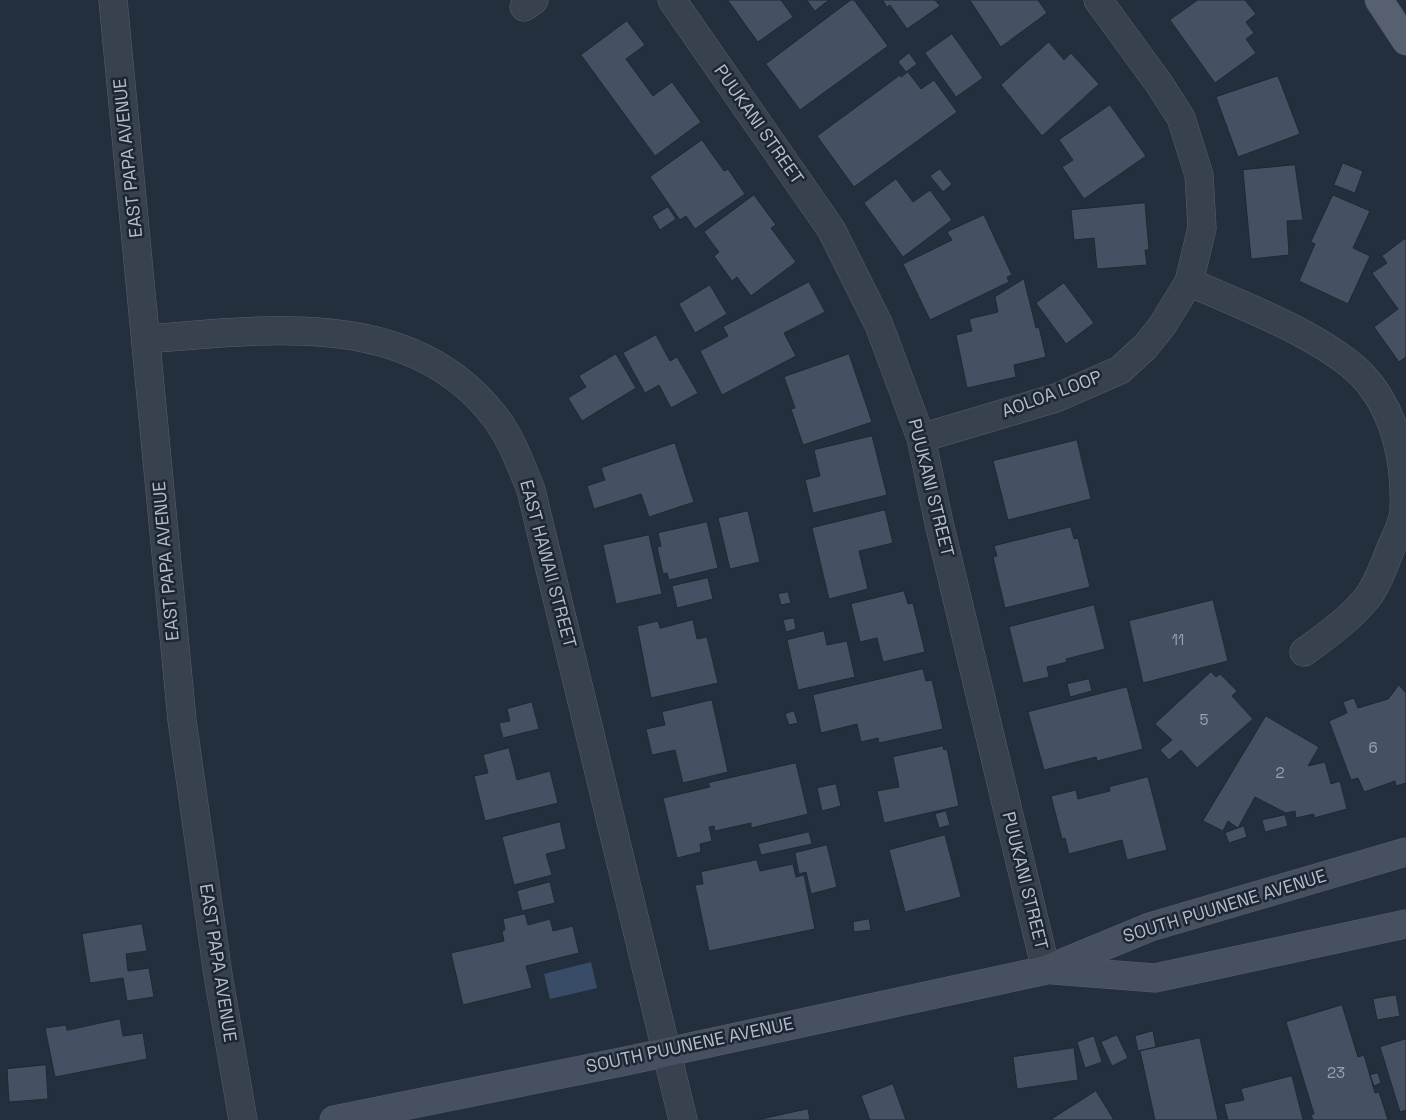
<!DOCTYPE html>
<style>
body{margin:0}
canvas{display:block;background:#242f3e}
</style>
<canvas width="1406" height="1120"></canvas>
<script>
const context = document.querySelector('canvas').getContext('2d');
context.lineJoin = 'round';
function fillPath(path, color) {
  context.fillStyle = color;
  context.fill(path, 'evenodd');
}
function stroke(path, color, width, dash) {
  context.strokeStyle = color;
  context.lineWidth = width;
  context.lineCap = dash ? 'butt' : 'round';
  context.setLineDash(dash || []);
  context.stroke(path);
}
function label(font, color, halo, rows, align = 'center') {
  context.font = font + ' "Space Grotesk",sans-serif';
  context.lineWidth = 5;
  context.setLineDash([]);
  context.textBaseline = 'middle';
  context.strokeStyle = halo;
  context.fillStyle = color;
  for (const [text, x, y, turn = 0] of rows) {
    context.save();
    context.translate(x, y);
    context.rotate((+turn || 0) * Math.PI / 180);
    context.textAlign = isNaN(turn) ? turn : align;
    if (halo) context.strokeText(text, 0, 0);
    context.fillText(text, 0, 0);
    context.restore();
  }
}
const water = new Path2D(`
 M 591,962 L 597,988 L 550,999 L 544,974 Z`);
const building = new Path2D(`
 M 728,0 L 781,0 L 793,17 L 758,42 Z
 M 807,0 L 829,0 L 815,11 Z
 M 851,0 L 854,0 L 888,46 L 800,110 L 766,64 Z
 M 883,0 L 935,0 L 940,6 L 907,29 L 890,5 L 887,7 Z
 M 970,0 L 1038,0 L 1047,13 L 1001,47 Z
 M 1198,0 L 1245,0 L 1256,14 L 1246,22 L 1254,33 L 1246,39 L 1256,53 L 1215,83 L 1170,20 Z
 M 627,21 L 645,45 L 626,59 L 653,96 L 672,82 L 701,122 L 655,156 L 581,55 Z
 M 952,34 L 983,78 L 956,97 L 925,53 Z
 M 1049,42 L 1064,60 L 1071,53 L 1099,84 L 1042,136 L 1001,85 Z
 M 909,53 L 917,64 L 906,72 L 898,62 Z
 M 908,72 L 921,89 L 934,80 L 957,112 L 854,187 L 817,136 L 900,75 L 901,77 Z
 M 1278,76 L 1300,134 L 1238,157 L 1216,97 Z
 M 1110,105 L 1146,156 L 1084,199 L 1062,167 L 1073,160 L 1059,140 Z
 M 702,140 L 724,171 L 728,169 L 745,194 L 695,229 L 686,216 L 680,220 L 650,177 Z
 M 1343,163 L 1363,171 L 1355,193 L 1334,185 Z
 M 1295,165 L 1303,220 L 1287,221 L 1289,255 L 1251,259 L 1243,170 Z
 M 940,169 L 952,184 L 943,192 L 930,176 Z
 M 896,179 L 913,202 L 930,190 L 952,220 L 903,257 L 864,203 Z
 M 754,195 L 776,225 L 771,228 L 796,262 L 751,296 L 737,277 L 732,281 L 714,256 L 719,252 L 704,232 Z
 M 1333,195 L 1370,211 L 1353,248 L 1370,256 L 1348,304 L 1299,281 L 1315,244 L 1311,242 Z
 M 1145,203 L 1149,250 L 1145,250 L 1147,265 L 1097,269 L 1094,238 L 1074,240 L 1071,210 Z
 M 668,207 L 676,219 L 660,230 L 652,217 Z
 M 984,215 L 1012,275 L 1007,277 L 1009,282 L 930,320 L 903,264 L 952,240 L 947,232 Z
 M 1406,238 L 1406,357 L 1399,362 L 1374,327 L 1398,309 L 1372,273 L 1387,263 L 1382,256 Z
 M 1024,279 L 1036,328 L 1039,327 L 1046,357 L 1014,365 L 1016,377 L 967,388 L 956,335 L 972,331 L 969,319 L 998,312 L 995,297 Z
 M 809,282 L 825,312 L 784,333 L 796,356 L 722,395 L 700,351 L 728,336 L 723,327 Z
 M 1064,283 L 1094,323 L 1066,344 L 1036,303 Z
 M 710,285 L 727,314 L 695,333 L 679,304 Z
 M 656,335 L 670,361 L 677,357 L 698,393 L 671,408 L 659,385 L 645,393 L 623,353 Z
 M 616,354 L 636,388 L 582,421 L 568,398 L 586,387 L 579,376 Z
 M 849,354 L 872,422 L 803,445 L 791,409 L 795,408 L 784,377 Z
 M 872,436 L 887,495 L 813,513 L 805,480 L 820,476 L 814,450 Z
 M 1077,440 L 1091,499 L 1008,520 L 993,461 Z
 M 675,443 L 694,502 L 649,517 L 641,494 L 594,509 L 587,486 L 605,480 L 601,468 Z
 M 885,510 L 893,543 L 859,551 L 868,589 L 829,599 L 812,528 Z
 M 748,511 L 760,562 L 730,569 L 718,518 Z
 M 707,522 L 718,568 L 669,580 L 667,573 L 663,574 L 657,547 L 661,546 L 658,533 Z
 M 1071,527 L 1074,539 L 1078,538 L 1090,587 L 1005,608 L 993,557 L 997,556 L 994,546 Z
 M 649,535 L 662,594 L 616,604 L 603,545 Z
 M 708,578 L 713,599 L 677,608 L 672,586 Z
 M 904,591 L 908,604 L 913,603 L 925,652 L 883,662 L 877,638 L 860,642 L 851,604 Z
 M 788,592 L 791,603 L 781,605 L 778,594 Z
 M 1213,600 L 1228,661 L 1143,683 L 1129,621 Z
 M 1094,605 L 1105,649 L 1066,659 L 1067,662 L 1047,667 L 1049,677 L 1023,683 L 1009,627 Z
 M 794,618 L 796,629 L 786,632 L 783,620 Z
 M 693,620 L 697,639 L 707,637 L 718,683 L 651,698 L 637,626 L 658,621 L 660,628 Z
 M 824,631 L 827,645 L 847,641 L 855,677 L 798,690 L 787,640 Z
 M 923,669 L 926,681 L 932,680 L 943,729 L 879,743 L 878,738 L 861,742 L 857,724 L 821,733 L 813,695 Z
 M 1211,672 L 1216,677 L 1220,674 L 1237,691 L 1232,696 L 1253,719 L 1197,768 L 1181,750 L 1169,760 L 1160,750 L 1172,740 L 1155,724 Z
 M 1089,679 L 1092,691 L 1070,697 L 1067,684 Z
 M 1399,685 L 1406,693 L 1406,783 L 1396,786 L 1395,781 L 1364,792 L 1358,778 L 1351,780 L 1329,721 L 1347,713 L 1343,702 L 1354,698 L 1358,708 L 1388,699 Z
 M 1127,687 L 1143,749 L 1097,761 L 1096,757 L 1044,770 L 1028,712 Z
 M 712,700 L 728,772 L 683,783 L 675,750 L 652,755 L 646,729 L 665,725 L 662,712 Z
 M 532,702 L 539,729 L 503,738 L 499,723 L 510,721 L 507,709 Z
 M 794,711 L 798,723 L 789,725 L 785,714 Z
 M 1266,716 L 1319,747 L 1308,766 L 1325,762 L 1331,784 L 1340,781 L 1347,809 L 1314,818 L 1314,814 L 1296,818 L 1295,811 L 1286,813 L 1255,797 L 1238,828 L 1228,821 L 1223,831 L 1203,821 Z
 M 943,746 L 944,750 L 947,749 L 959,806 L 884,823 L 877,791 L 899,787 L 893,757 Z
 M 509,748 L 517,780 L 550,771 L 558,803 L 485,821 L 474,776 L 488,773 L 483,755 Z
 M 796,763 L 808,814 L 751,828 L 751,823 L 715,831 L 714,826 L 709,827 L 712,841 L 700,844 L 701,852 L 677,858 L 663,798 L 710,787 L 708,783 Z
 M 1148,777 L 1167,850 L 1127,860 L 1122,840 L 1069,854 L 1065,838 L 1062,839 L 1051,796 L 1076,790 L 1078,799 L 1110,791 L 1109,787 Z
 M 836,784 L 841,806 L 822,811 L 817,788 Z
 M 946,811 L 950,825 L 939,828 L 935,814 Z
 M 1285,815 L 1288,826 L 1265,832 L 1262,820 Z
 M 560,822 L 566,849 L 546,854 L 552,875 L 514,885 L 502,837 Z
 M 1244,826 L 1247,837 L 1229,843 L 1225,833 Z
 M 809,832 L 812,844 L 761,855 L 758,844 Z
 M 945,835 L 961,897 L 905,912 L 889,850 Z
 M 827,845 L 837,887 L 811,894 L 806,872 L 799,874 L 795,853 Z
 M 757,860 L 760,871 L 793,864 L 796,877 L 804,875 L 815,929 L 709,951 L 695,885 L 703,884 L 701,872 Z
 M 550,882 L 555,903 L 522,911 L 517,891 Z
 M 525,914 L 528,925 L 550,919 L 553,931 L 573,926 L 579,953 L 526,966 L 532,988 L 463,1005 L 451,953 L 504,941 L 502,931 L 505,930 L 503,919 Z
 M 869,919 L 871,930 L 854,932 L 853,922 Z
 M 142,924 L 147,951 L 126,954 L 128,971 L 149,968 L 154,997 L 127,1001 L 123,978 L 90,983 L 82,934 Z
 M 1396,995 L 1400,1016 L 1377,1020 L 1373,999 Z
 M 1342,1005 L 1358,1057 L 1364,1055 L 1375,1093 L 1379,1092 L 1388,1120 L 1313,1120 L 1311,1115 L 1314,1114 L 1286,1022 Z
 M 120,1019 L 123,1036 L 143,1033 L 147,1059 L 55,1077 L 45,1028 L 66,1025 L 67,1030 Z
 M 1153,1031 L 1156,1047 L 1138,1051 L 1135,1036 Z
 M 1117,1035 L 1128,1058 L 1112,1066 L 1101,1042 Z
 M 1094,1036 L 1102,1062 L 1085,1068 L 1077,1042 Z
 M 1200,1038 L 1218,1120 L 1155,1120 L 1140,1051 Z
 M 1406,1039 L 1406,1110 L 1400,1112 L 1380,1047 Z
 M 1074,1048 L 1078,1080 L 1017,1089 L 1013,1057 Z
 M 46,1065 L 48,1099 L 9,1102 L 7,1069 Z
 M 1378,1073 L 1381,1083 L 1374,1086 L 1370,1075 Z
 M 1292,1076 L 1303,1120 L 1228,1120 L 1224,1104 L 1244,1100 L 1241,1089 Z
 M 893,1084 L 906,1120 L 870,1120 L 861,1096 Z
 M 1096,1091 L 1114,1120 L 1053,1120 L 1052,1119 Z
 M 808,1109 L 810,1120 L 757,1120 Z`);
const minor = new Path2D(`
 M 113,0 L 182,720 L 218,975 L 243,1120
 M 672,0 L 831,229 L 879,325 L 921,438 L 939,523 L 1046,970
 M 524,7 L 534,0
 M 1189,282 C 1241,305 1322,335 1362,375 C 1396,411 1406,463 1404,511 C 1403,524 1395,538 1390,550 C 1384,566 1377,585 1367,598 C 1350,619 1326,636 1304,652
 M 146,339 C 264,330 407,308 491,412 C 510,434 520,463 531,490 L 683,1120
 M 921,438 L 1056,398 L 1120,370 L 1145,347 L 1162,326 L 1189,282 L 1202,228 L 1199,175 L 1181,118 L 1160,85 L 1098,0`);
const secondary = new Path2D(`
 M 1053,970 L 1155,978 L 1406,924
 M 334,1120 L 626,1061 L 1046,970 L 1150,927 L 1406,852`);
const primary = new Path2D(`
 M 1379,0 L 1406,41`);
const numberNames = [
 ["11",1178,641],
 ["5",1204,721],
 ["6",1373,749],
 ["2",1280,774],
 ["23",1336,1074]
];
const streetNames = [
 ["PUUKANI STREET",758,125,55],
 ["EAST PAPA AVENUE",129,158,-96],
 ["AOLOA LOOP",1052,395,-20],
 ["PUUKANI STREET",930,488,76],
 ["EAST PAPA AVENUE",167,561,-95],
 ["EAST HAWAII STREET",547,564,75],
 ["PUUKANI STREET",1024,881,76],
 ["SOUTH PUUNENE AVENUE",1225,907,-17],
 ["EAST PAPA AVENUE",217,963,81],
 ["SOUTH PUUNENE AVENUE",690,1046,-12]
];
fillPath(water, '#394c67');
fillPath(building, '#455162');
stroke(building, '#1f2835', 1);
stroke(minor, '#565f6c', 29);
stroke(secondary, '#565f6c', 29);
stroke(primary, '#414a57', 29);
stroke(minor, '#38414e', 28);
stroke(secondary, '#465061', 28);
stroke(primary, '#56606e', 28);
label('15px', '#98a1af', null, numberNames);
label('18px', '#b4bcc9', '#1d2633', streetNames);
</script>
